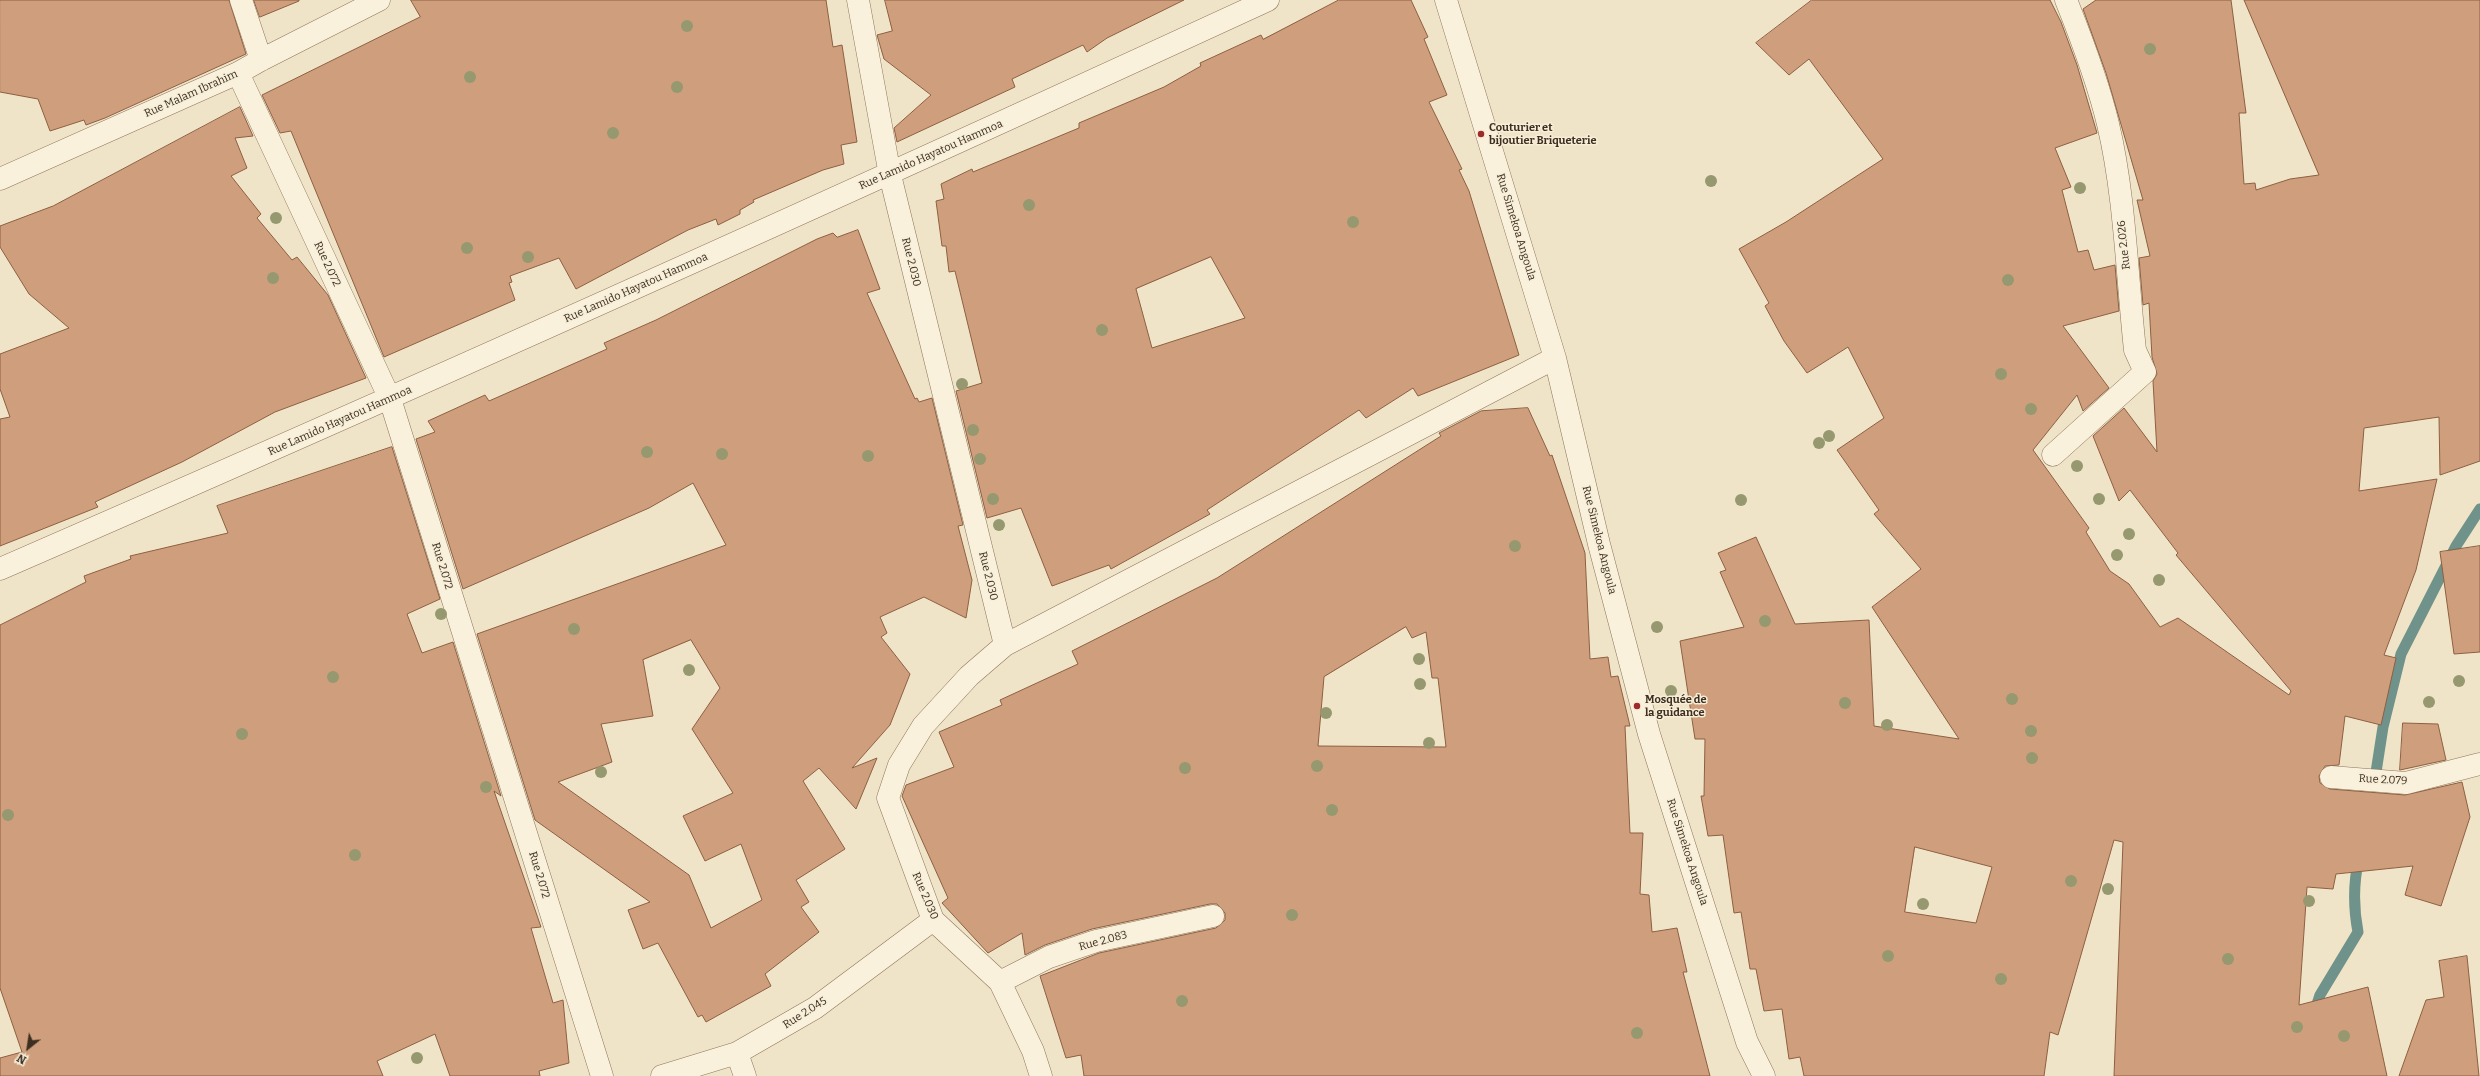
<!DOCTYPE html>
<meta charset="utf-8">
<style>
body{margin:0}
#map{position:relative;width:2480px;height:1076px;overflow:hidden;background:#f0e4c8;font-family:Bitter,serif}
canvas{display:block}
.north{position:absolute;left:8px;top:1028px;width:40px;height:40px;-webkit-text-stroke:3px #f7eed8;paint-order:stroke;rotate:210deg;font-size:11px;font-weight:700;line-height:16px;text-align:center;color:#3d2e20}
.north::after{content:'';display:block;margin:auto;width:14px;height:18px;background:#3d2e20;clip-path:polygon(50% 0,100% 100%,50% 72%,0 100%)}
</style>
<div id="map">
<canvas width="2480" height="1076"></canvas>
<div class="north">N</div>
</div>
<script>
const context = document.querySelector('canvas').getContext('2d');
context.lineJoin = 'round';
function stroke(path, color, width, dash) {
  context.strokeStyle = color;
  context.lineWidth = width;
  context.lineCap = dash ? 'butt' : 'round';
  context.setLineDash(dash || []);
  context.stroke(path);
}
function fillPath(path, color) {
  context.fillStyle = color;
  context.fill(path, 'evenodd');
}
function label(font, color, halo, rows, align = 'center') {
  context.font = font + ' Bitter,serif';
  context.lineWidth = 3;
  context.setLineDash([]);
  context.textBaseline = 'middle';
  context.strokeStyle = halo;
  context.fillStyle = color;
  for (const [text, x, y, turn = 0] of rows) {
    context.save();
    context.translate(x, y);
    context.rotate((+turn || 0) * Math.PI / 180);
    context.textAlign = isNaN(turn) ? turn : align;
    if (halo) context.strokeText(text, 0, 0);
    context.fillText(text, 0, 0);
    context.restore();
  }
}
const stream = new Path2D(`
 M 2374,785 L 2383,727 L 2401,654 L 2456,546 L 2480,509
 M 2319,1015 L 2317,1004 L 2320,995 L 2358,932 C 2353,906 2353,884 2359,858`);
const building = new Path2D(`
 M 0,0 L 229,0 L 246,54 L 105,118 L 86,125 L 84,120 L 50,131 L 38,99 L 0,92 Z
 M 254,0 L 299,0 L 299,1 L 260,17 Z
 M 411,0 L 826,0 L 833,47 L 842,45 L 857,142 L 841,145 L 844,164 L 823,170 L 753,200 L 754,202 L 740,210 L 740,214 L 718,225 L 716,219 L 688,230 L 576,289 L 559,258 L 510,276 L 512,282 L 509,283 L 515,300 L 384,357 L 291,131 L 280,133 L 262,95 L 420,17 Z
 M 885,0 L 1184,0 L 1107,38 L 1087,52 L 1083,45 L 1012,79 L 1015,87 L 897,142 L 894,128 L 931,95 L 884,59 L 877,35 L 892,31 Z
 M 1339,0 L 1411,0 L 1428,37 L 1424,39 L 1447,95 L 1429,102 L 1462,169 L 1459,170 L 1469,191 L 1519,355 L 1418,396 L 1413,388 L 1366,418 L 1359,410 L 1207,510 L 1210,514 L 1111,569 L 1109,565 L 1052,586 L 1021,508 L 987,518 L 956,391 L 982,383 L 955,271 L 949,272 L 946,246 L 942,246 L 936,201 L 944,199 L 941,184 L 972,169 L 973,172 L 1079,128 L 1079,123 L 1164,87 L 1201,66 L 1200,63 L 1261,35 L 1263,39 ZM 1211,257 L 1245,318 L 1152,348 L 1136,289 Z
 M 1812,0 L 2050,0 L 2061,22 L 2077,65 L 2097,133 L 2055,148 L 2071,187 L 2062,190 L 2078,252 L 2088,250 L 2094,270 L 2115,265 L 2119,311 L 2063,326 L 2109,388 L 2083,411 L 2077,395 L 2033,450 L 2089,528 L 2086,532 L 2110,571 L 2129,584 L 2160,627 L 2178,618 L 2289,695 L 2291,691 L 2176,555 L 2178,553 L 2130,490 L 2119,501 L 2093,436 L 2124,408 L 2157,452 L 2153,381 L 2157,374 L 2152,357 L 2149,303 L 2143,305 L 2139,258 L 2150,256 L 2137,200 L 2143,200 L 2106,73 L 2083,9 L 2096,0 L 2231,0 L 2246,113 L 2239,113 L 2244,184 L 2255,183 L 2256,190 L 2290,179 L 2319,175 L 2244,0 L 2480,0 L 2480,461 L 2440,475 L 2439,417 L 2364,428 L 2359,491 L 2437,479 L 2416,570 L 2384,655 L 2396,658 L 2381,725 L 2345,716 L 2339,765 L 2325,766 L 2319,776 L 2320,783 L 2330,789 L 2405,795 L 2462,782 L 2470,817 L 2441,906 L 2405,895 L 2413,866 L 2336,874 L 2333,889 L 2307,887 L 2299,1005 L 2368,987 L 2387,1076 L 2114,1076 L 2123,842 L 2114,840 L 2058,1035 L 2050,1032 L 2044,1076 L 1804,1076 L 1800,1057 L 1789,1059 L 1782,1009 L 1764,1011 L 1756,969 L 1750,969 L 1741,912 L 1734,913 L 1723,835 L 1708,836 L 1701,796 L 1704,796 L 1705,739 L 1695,739 L 1680,641 L 1744,627 L 1720,572 L 1726,570 L 1718,553 L 1756,537 L 1795,624 L 1869,620 L 1874,726 L 1959,739 L 1872,607 L 1921,569 L 1874,514 L 1879,510 L 1837,450 L 1884,418 L 1848,347 L 1807,373 L 1784,341 L 1765,306 L 1769,303 L 1739,249 L 1786,222 L 1883,159 L 1809,59 L 1789,75 L 1756,43 ZM 1915,847 L 1992,867 L 1976,923 L 1905,912 Z
 M 240,107 L 253,136 L 235,138 L 247,168 L 231,176 L 261,214 L 257,218 L 292,260 L 297,257 L 328,295 L 366,378 L 275,412 L 182,462 L 95,502 L 98,507 L 0,546 L 0,419 L 10,417 L 0,389 L 0,354 L 69,328 L 29,294 L 0,247 L 0,226 L 53,206 Z
 M 858,230 L 880,289 L 867,293 L 915,399 L 917,398 L 919,402 L 932,398 L 963,525 L 958,526 L 972,580 L 966,618 L 924,597 L 880,617 L 887,633 L 881,637 L 910,674 L 890,725 L 852,768 L 877,758 L 856,809 L 819,768 L 803,781 L 845,849 L 796,880 L 809,902 L 801,907 L 819,932 L 765,974 L 771,986 L 706,1022 L 702,1015 L 698,1017 L 658,943 L 643,949 L 628,910 L 650,902 L 535,820 L 477,634 L 726,545 L 693,483 L 649,508 L 463,589 L 416,439 L 435,432 L 428,421 L 485,395 L 489,401 L 607,349 L 604,343 L 656,320 L 817,239 L 833,233 L 837,237 ZM 691,640 L 720,688 L 692,729 L 733,793 L 683,816 L 705,861 L 741,844 L 762,900 L 711,928 L 689,875 L 558,782 L 612,762 L 601,724 L 653,716 L 643,660 Z
 M 1528,408 L 1550,456 L 1552,455 L 1585,553 L 1590,659 L 1608,657 L 1611,677 L 1618,676 L 1630,726 L 1625,726 L 1630,833 L 1643,833 L 1640,894 L 1649,895 L 1652,932 L 1677,928 L 1687,972 L 1683,972 L 1710,1076 L 1084,1076 L 1081,1055 L 1066,1058 L 1040,976 L 1099,953 L 1216,928 L 1225,920 L 1225,913 L 1217,904 L 1210,904 L 1092,929 L 1045,945 L 1025,955 L 1022,933 L 988,953 L 942,903 L 948,898 L 902,796 L 906,785 L 954,767 L 939,732 L 1002,705 L 1000,700 L 1078,664 L 1072,651 L 1217,578 L 1441,436 L 1439,433 L 1481,411 ZM 1406,627 L 1412,638 L 1426,632 L 1432,678 L 1438,678 L 1446,747 L 1318,746 L 1324,677 Z
 M 392,447 L 440,599 L 407,614 L 422,653 L 453,642 L 501,796 L 494,791 L 541,927 L 531,928 L 553,1003 L 563,1000 L 569,1063 L 539,1071 L 540,1076 L 450,1076 L 435,1034 L 377,1061 L 383,1076 L 0,1076 L 0,1058 L 22,1052 L 0,988 L 0,625 L 86,582 L 84,576 L 131,559 L 130,556 L 228,533 L 217,506 Z
 M 2480,546 L 2480,652 L 2454,654 L 2440,552 Z
 M 2403,723 L 2438,724 L 2446,760 L 2400,770 Z
 M 2467,956 L 2479,1076 L 2399,1076 L 2426,1000 L 2444,997 L 2439,961 Z`);
const minor = new Path2D(`
 M 241,0 L 261,60
 M 858,0 L 890,175 L 1005,645 L 969,676 L 923,726 L 899,765 L 888,798 L 933,920 L 1000,982 L 1033,1051 L 1041,1076
 M 1446,0 L 1555,358 L 1599,544 L 1649,734 L 1747,1042 L 1764,1076
 M 238,73 L 390,399 L 602,1076
 M 0,179 L 238,73 L 261,60 L 379,0
 M 2053,455 L 2145,372 L 2135,350 C 2127,277 2125,195 2108,124 C 2098,82 2082,40 2066,0
 M 0,569 C 425,384 847,194 1268,0
 M 1005,645 L 1555,358
 M 2331,777 L 2406,783 L 2480,764
 M 1000,982 L 1049,957 L 1096,941 L 1213,916
 M 737,1053 L 745,1076
 M 662,1076 L 737,1053 L 815,1008 L 933,920`);
const trees = [
 [687,26],
 [2150,49],
 [470,77],
 [677,87],
 [613,133],
 [1711,181],
 [2080,188],
 [1029,205],
 [276,218],
 [1353,222],
 [467,248],
 [528,257],
 [273,278],
 [2008,280],
 [1102,330],
 [2001,374],
 [962,384],
 [2031,409],
 [973,430],
 [1829,436],
 [1819,443],
 [647,452],
 [722,454],
 [868,456],
 [980,459],
 [2077,466],
 [993,499],
 [2099,499],
 [1741,500],
 [999,525],
 [2129,534],
 [1515,546],
 [2117,555],
 [2159,580],
 [441,614],
 [1765,621],
 [1657,627],
 [574,629],
 [1419,659],
 [689,670],
 [333,677],
 [2459,681],
 [1420,684],
 [1671,691],
 [2012,699],
 [2429,702],
 [1845,703],
 [1326,713],
 [1887,725],
 [2031,731],
 [242,734],
 [1429,743],
 [2032,758],
 [1317,766],
 [1185,768],
 [601,772],
 [486,787],
 [1332,810],
 [8,815],
 [355,855],
 [2071,881],
 [2108,889],
 [2309,901],
 [1923,904],
 [1292,915],
 [1888,956],
 [2228,959],
 [2001,979],
 [1182,1001],
 [2297,1027],
 [1637,1033],
 [2344,1036],
 [417,1058]
];
const markers = [
 [1481,134,4,"#9e2a2b"],
 [1637,706,4,"#9e2a2b"]
];
const streetNames = [
 ["Rue Malam Ibrahim",191,94,-24],
 ["Rue Lamido Hayatou Hammoa",931,155,-24],
 ["Rue Simekoa Angoula",1516,227,73],
 ["Rue 2.026",2124,245,-96],
 ["Rue 2.030",911,262,76],
 ["Rue 2.072",327,264,65],
 ["Rue Lamido Hayatou Hammoa",636,288,-24],
 ["Rue Lamido Hayatou Hammoa",340,421,-24],
 ["Rue Simekoa Angoula",1599,540,76],
 ["Rue 2.072",442,566,73],
 ["Rue 2.030",988,576,76],
 ["Rue 2.079",2383,780,3],
 ["Rue Simekoa Angoula",1687,852,72],
 ["Rue 2.072",539,875,73],
 ["Rue 2.030",925,896,67],
 ["Rue 2.083",1103,941,-15],
 ["Rue 2.045",805,1013,-32]
];
const poiNames = [
 ["Couturier et",1489,128],
 ["bijoutier Briqueterie",1489,141],
 ["Mosquée de",1645,700],
 ["la guidance",1645,713]
];
stroke(stream, '#6f938a', 11);
fillPath(building, '#cf9f7d');
stroke(building, '#8d5f41', 1);
stroke(minor, '#8d765c', 23);
stroke(minor, '#faf1dc', 22);
context.fillStyle = '#96986f';
for (const [x, y] of trees) {
  context.beginPath();
  context.arc(x, y, 6, 0, 2 * Math.PI);
  context.fill();
}
for (const [x, y, r, color] of markers) {
  const dot = new Path2D();
  dot.arc(x, y, r, 0, 2 * Math.PI);
  context.fillStyle = color;
  context.fill(dot);
  stroke(dot, '#f7eed8', 1.5);
}
label('11px', '#3d2e20', '#f7eed8', streetNames);
label('bold 11px', '#3d2e20', '#f7eed8', poiNames, 'left');
</script>
